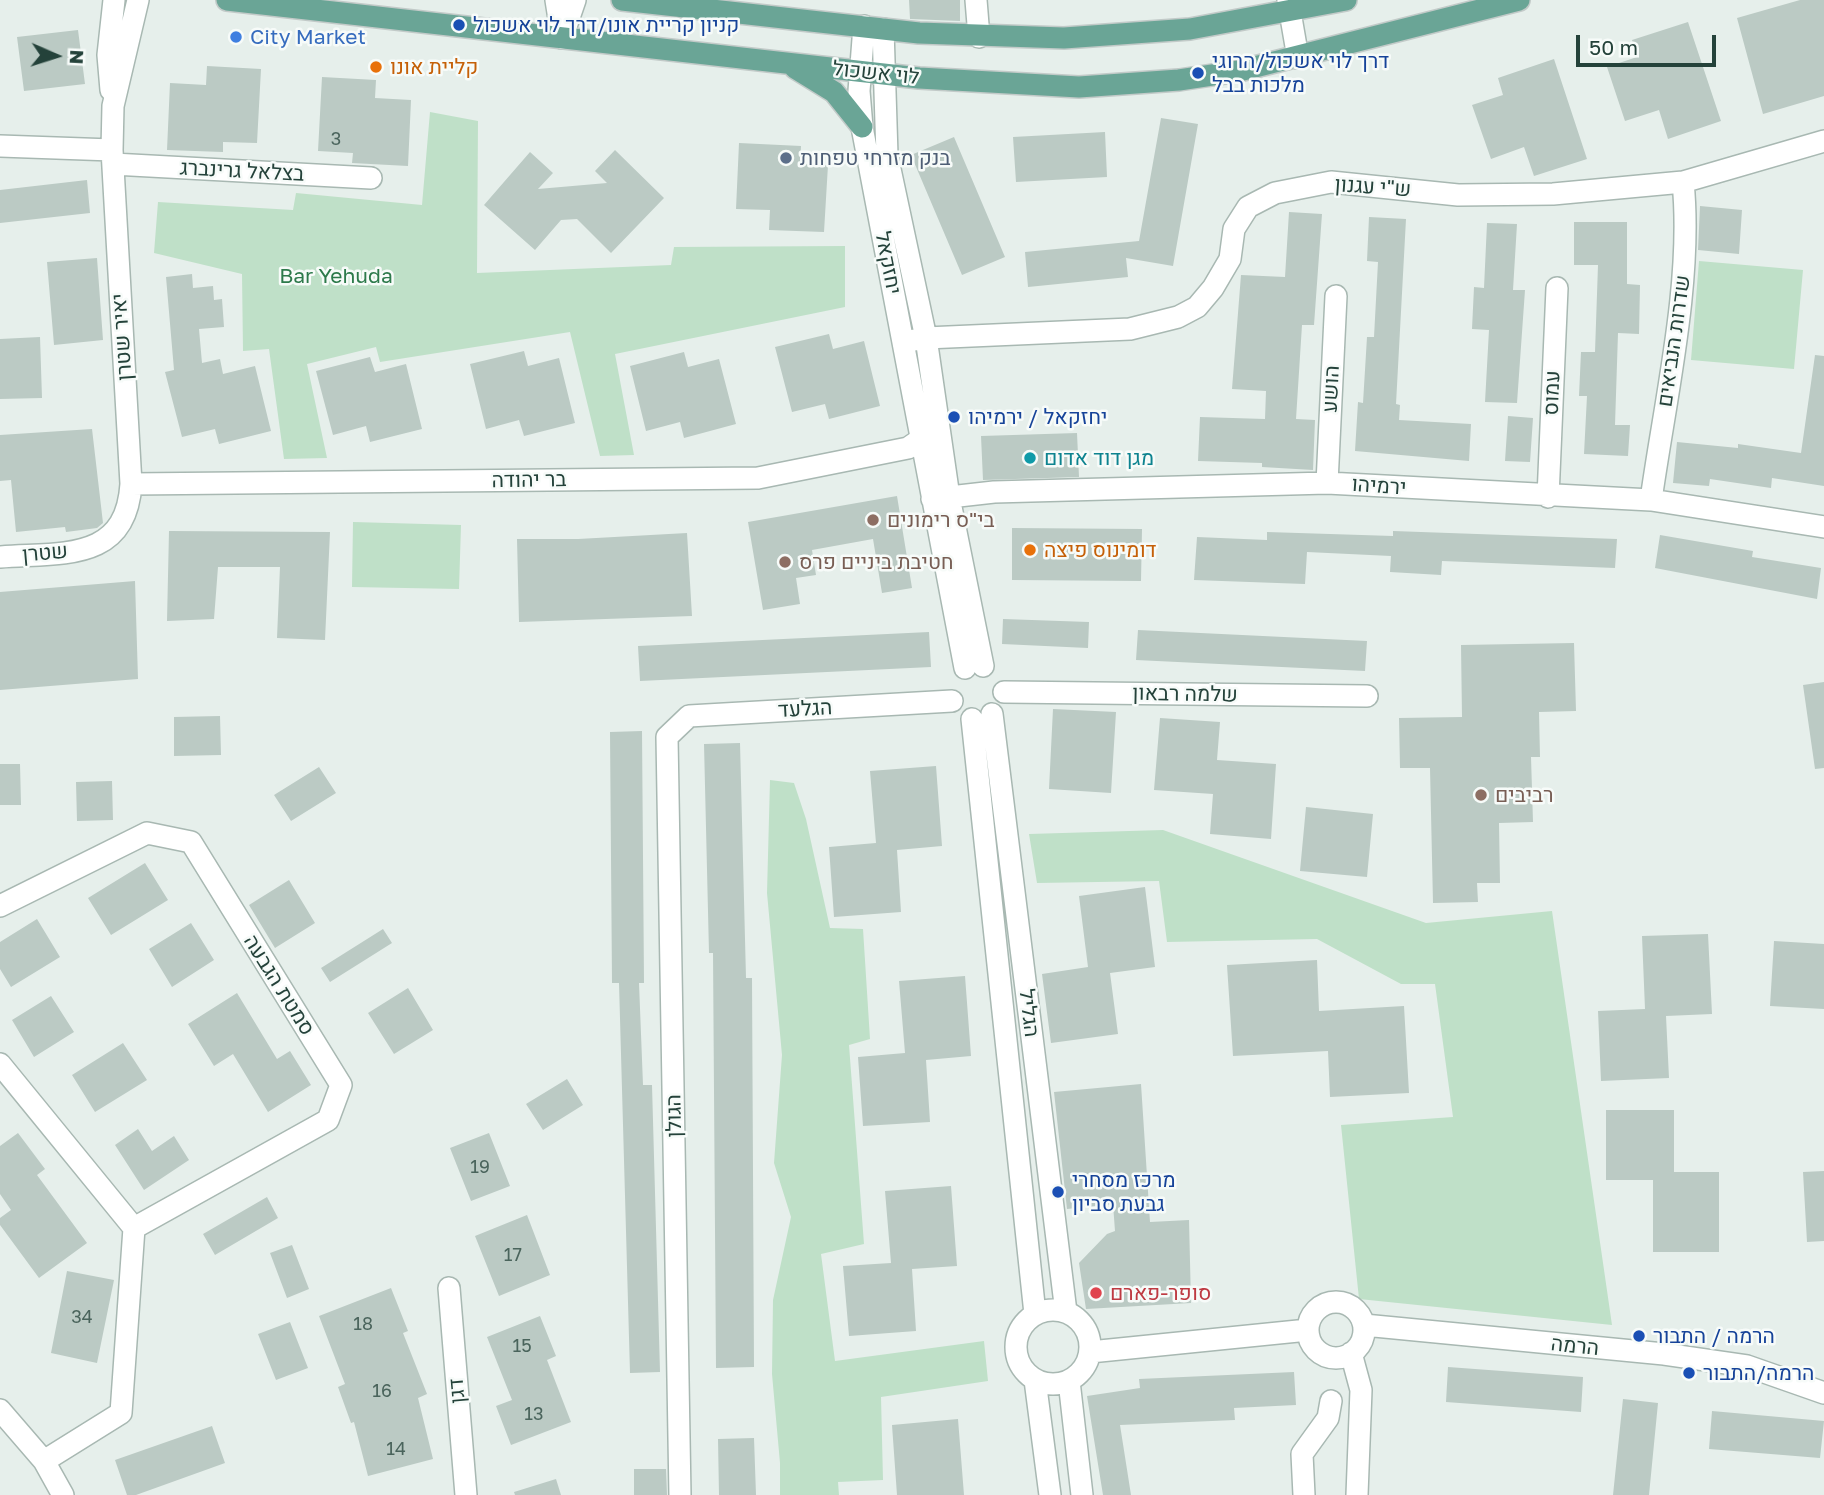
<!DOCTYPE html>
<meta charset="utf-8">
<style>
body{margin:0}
#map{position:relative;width:1824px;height:1495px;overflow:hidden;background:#e6efeb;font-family:"Golos Text",sans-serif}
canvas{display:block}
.north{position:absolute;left:21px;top:21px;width:70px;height:70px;-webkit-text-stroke:5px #f7fbf9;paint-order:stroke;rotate:93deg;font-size:19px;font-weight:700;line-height:28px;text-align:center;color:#24423a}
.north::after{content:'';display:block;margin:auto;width:24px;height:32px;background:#24423a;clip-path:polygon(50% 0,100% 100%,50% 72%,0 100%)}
.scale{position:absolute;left:1576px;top:35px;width:140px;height:32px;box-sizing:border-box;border:4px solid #24423a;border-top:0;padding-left:9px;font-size:21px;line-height:24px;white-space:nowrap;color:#24423a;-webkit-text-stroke:5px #f7fbf9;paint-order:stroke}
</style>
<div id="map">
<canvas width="1824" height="1495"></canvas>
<div class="north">N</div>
<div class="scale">50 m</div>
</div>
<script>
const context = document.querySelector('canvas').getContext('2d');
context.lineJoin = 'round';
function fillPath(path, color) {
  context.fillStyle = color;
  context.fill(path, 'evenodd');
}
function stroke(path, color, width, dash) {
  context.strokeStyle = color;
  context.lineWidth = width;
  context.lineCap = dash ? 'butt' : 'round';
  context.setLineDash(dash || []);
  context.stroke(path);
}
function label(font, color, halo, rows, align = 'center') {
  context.font = font + ' "Golos Text",Heebo,sans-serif';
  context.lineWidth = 5;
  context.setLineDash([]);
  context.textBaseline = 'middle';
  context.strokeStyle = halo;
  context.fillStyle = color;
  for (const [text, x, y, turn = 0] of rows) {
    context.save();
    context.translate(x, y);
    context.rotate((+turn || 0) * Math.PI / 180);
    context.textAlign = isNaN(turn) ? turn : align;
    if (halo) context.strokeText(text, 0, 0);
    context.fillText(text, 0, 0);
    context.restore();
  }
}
const green = new Path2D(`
 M 430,112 L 478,121 L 477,273 L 671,265 L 674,247 L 845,246 L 845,307 L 615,354 L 634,455 L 600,456 L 570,332 L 380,362 L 376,347 L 307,364 L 327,458 L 284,459 L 269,349 L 243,351 L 242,274 L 154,253 L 158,202 L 293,210 L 296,193 L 422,205 Z
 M 1699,261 L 1803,270 L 1794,369 L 1691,360 Z
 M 353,522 L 461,525 L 459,589 L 352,587 Z
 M 770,780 L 794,783 L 806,819 L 830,928 L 863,929 L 870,1039 L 849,1045 L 864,1244 L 821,1254 L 835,1361 L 984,1341 L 988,1381 L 881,1397 L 883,1480 L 838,1482 L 839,1495 L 780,1495 L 780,1463 L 772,1374 L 773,1300 L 791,1217 L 774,1163 L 782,1055 L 767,893 Z
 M 1163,830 L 1426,923 L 1552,911 L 1612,1325 L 1359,1299 L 1341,1125 L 1453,1117 L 1435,984 L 1401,984 L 1317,939 L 1167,942 L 1159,881 L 1037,883 L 1029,834 Z`);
const building = new Path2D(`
 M 909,0 L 960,0 L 960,21 L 910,19 Z
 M 1800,0 L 1824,0 L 1824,96 L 1763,114 L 1737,18 Z
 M 1688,22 L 1721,121 L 1668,139 L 1659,110 L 1625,121 L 1607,67 L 1637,57 L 1632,40 Z
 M 78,30 L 85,84 L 24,91 L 17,37 Z
 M 1554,59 L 1587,159 L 1534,176 L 1524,147 L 1491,159 L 1472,105 L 1503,95 L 1498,78 Z
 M 207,66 L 261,69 L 257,143 L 223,142 L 223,152 L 167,150 L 170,83 L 206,85 Z
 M 322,77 L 376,80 L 375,98 L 411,100 L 408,166 L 352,163 L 353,153 L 318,151 Z
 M 1161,118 L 1198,124 L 1173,266 L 1126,258 L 1128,277 L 1028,287 L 1025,252 L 1139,241 Z
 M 1105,132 L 1107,177 L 1016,182 L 1013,137 Z
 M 954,137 L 1005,257 L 962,275 L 911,155 Z
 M 739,143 L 801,146 L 800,164 L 828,165 L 824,232 L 769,230 L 770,210 L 736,209 Z
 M 615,150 L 664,198 L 611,253 L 577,219 L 561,220 L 535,250 L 484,205 L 530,152 L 553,173 L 538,189 L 607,183 L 595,171 Z
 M 87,180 L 90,213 L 0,223 L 0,190 Z
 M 1700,206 L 1742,210 L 1739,254 L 1698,250 Z
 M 1289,212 L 1322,214 L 1314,325 L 1302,325 L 1296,419 L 1315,420 L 1313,470 L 1262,467 L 1262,463 L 1198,461 L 1200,417 L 1265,419 L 1266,391 L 1232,389 L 1241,275 L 1285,277 Z
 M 1369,217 L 1406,219 L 1396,404 L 1400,405 L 1399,420 L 1471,424 L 1469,461 L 1355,451 L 1358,402 L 1363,403 L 1367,337 L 1374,337 L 1378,262 L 1367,261 Z
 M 1574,222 L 1627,222 L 1627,284 L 1640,285 L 1639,334 L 1618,333 L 1615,425 L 1630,425 L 1628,456 L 1584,454 L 1587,396 L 1579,396 L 1581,352 L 1595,352 L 1598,265 L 1574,265 Z
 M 1487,223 L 1517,224 L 1513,290 L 1525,290 L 1517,403 L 1485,402 L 1489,330 L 1472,329 L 1474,287 L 1484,288 Z
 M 97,258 L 103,340 L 54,345 L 47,262 Z
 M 192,274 L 193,288 L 213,286 L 214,300 L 222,299 L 224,327 L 199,329 L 202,363 L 220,359 L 223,374 L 255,366 L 271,431 L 219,444 L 215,429 L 182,437 L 165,372 L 174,370 L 166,277 Z
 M 829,334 L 833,349 L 864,341 L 880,406 L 829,419 L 825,404 L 792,412 L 775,347 Z
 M 40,337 L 42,398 L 0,399 L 0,339 Z
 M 524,351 L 528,366 L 559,358 L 575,423 L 524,436 L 519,420 L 486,429 L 470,364 Z
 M 684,352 L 688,367 L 719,359 L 736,424 L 684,438 L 680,422 L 646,431 L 630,366 Z
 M 1815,355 L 1824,356 L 1824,486 L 1772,478 L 1771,488 L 1710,479 L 1709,486 L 1673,483 L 1677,442 L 1738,448 L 1738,444 L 1801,453 Z
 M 370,357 L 375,372 L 406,364 L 422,429 L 370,442 L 366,426 L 333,435 L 316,371 Z
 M 1508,416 L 1533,418 L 1530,462 L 1505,461 Z
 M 92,429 L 103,523 L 97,528 L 66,532 L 65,527 L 16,532 L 11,480 L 0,481 L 0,435 Z
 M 1077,433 L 1079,477 L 983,480 L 981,436 Z
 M 897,496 L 912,588 L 882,593 L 873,539 L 812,550 L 816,575 L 796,578 L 800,604 L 763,610 L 748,522 Z
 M 1012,528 L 1142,529 L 1141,581 L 1012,580 Z
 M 169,531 L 330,532 L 325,640 L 277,638 L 280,567 L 218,567 L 214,619 L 167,621 Z
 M 1393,531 L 1617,539 L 1615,568 L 1442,561 L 1441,575 L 1390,572 L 1391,556 L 1307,552 L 1305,584 L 1194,580 L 1197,537 L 1267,540 L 1267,532 L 1393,536 Z
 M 687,533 L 692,616 L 519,622 L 517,539 L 578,539 Z
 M 1660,535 L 1753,551 L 1752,557 L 1821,568 L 1817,599 L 1655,568 Z
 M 135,581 L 138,679 L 0,690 L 0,592 Z
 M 1003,619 L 1089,622 L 1088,648 L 1002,644 Z
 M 1138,630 L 1367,641 L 1365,671 L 1136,660 Z
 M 929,632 L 931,667 L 640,681 L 638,646 Z
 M 1574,643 L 1576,711 L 1539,712 L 1540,757 L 1531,757 L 1533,822 L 1499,823 L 1500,883 L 1477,883 L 1478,902 L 1433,903 L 1430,768 L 1400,768 L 1399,718 L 1462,717 L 1461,645 Z
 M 1824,682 L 1824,768 L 1815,769 L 1803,685 Z
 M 1053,709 L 1116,712 L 1111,793 L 1049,789 Z
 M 220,716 L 221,755 L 174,756 L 174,717 Z
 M 1160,718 L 1220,722 L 1217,760 L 1276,764 L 1271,839 L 1210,834 L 1213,794 L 1154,790 Z
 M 642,731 L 644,983 L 639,983 L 643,1085 L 652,1085 L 660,1372 L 630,1373 L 619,983 L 612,983 L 610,732 Z
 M 740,743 L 746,978 L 752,978 L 754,1367 L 716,1368 L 713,953 L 709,953 L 704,744 Z
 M 0,764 L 20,764 L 21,805 L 0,805 Z
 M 936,766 L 942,846 L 897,850 L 901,912 L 834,917 L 829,847 L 876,843 L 870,771 Z
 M 319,767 L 336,793 L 291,821 L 274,795 Z
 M 112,781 L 113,820 L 77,821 L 76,782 Z
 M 1306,807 L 1373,814 L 1367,877 L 1300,871 Z
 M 145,863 L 168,900 L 111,935 L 88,898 Z
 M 289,880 L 315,923 L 275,948 L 249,905 Z
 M 1145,887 L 1155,967 L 1110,973 L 1118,1034 L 1051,1043 L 1042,974 L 1088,967 L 1079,896 Z
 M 37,919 L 60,957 L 11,987 L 0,969 L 0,942 Z
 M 191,923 L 214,960 L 172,987 L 149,949 Z
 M 383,929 L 392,943 L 330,982 L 321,968 Z
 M 1708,934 L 1712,1014 L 1666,1016 L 1669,1078 L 1601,1081 L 1598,1011 L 1645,1009 L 1642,936 Z
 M 1774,941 L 1824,944 L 1824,1009 L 1770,1006 Z
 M 1317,960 L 1319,1011 L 1404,1006 L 1409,1093 L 1330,1097 L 1328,1051 L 1233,1056 L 1227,965 Z
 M 965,976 L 971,1056 L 926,1060 L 930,1122 L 863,1126 L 858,1057 L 905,1053 L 899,981 Z
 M 408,988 L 433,1030 L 394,1054 L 368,1013 Z
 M 237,993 L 277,1059 L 290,1051 L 311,1085 L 268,1112 L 233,1054 L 214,1066 L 188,1024 Z
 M 51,996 L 74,1032 L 34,1057 L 12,1020 Z
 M 123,1043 L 147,1080 L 95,1112 L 72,1075 Z
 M 567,1079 L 583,1105 L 543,1130 L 526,1104 Z
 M 1141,1084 L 1150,1222 L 1189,1220 L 1191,1303 L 1086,1309 L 1079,1263 L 1107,1234 L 1115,1231 L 1113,1204 L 1067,1209 L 1054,1092 Z
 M 1606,1110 L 1674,1110 L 1674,1172 L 1719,1172 L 1719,1252 L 1653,1252 L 1653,1180 L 1606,1180 Z
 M 138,1129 L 152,1151 L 174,1136 L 189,1160 L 144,1190 L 115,1145 Z
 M 18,1133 L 45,1169 L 37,1175 L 87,1243 L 39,1278 L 0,1225 L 0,1218 L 11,1210 L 0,1194 L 0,1146 Z
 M 489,1133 L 510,1186 L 471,1201 L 450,1148 Z
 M 1824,1171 L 1824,1241 L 1807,1242 L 1803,1172 Z
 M 951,1186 L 957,1266 L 912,1269 L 916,1331 L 849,1336 L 843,1266 L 891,1263 L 885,1191 Z
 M 267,1197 L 278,1218 L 215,1255 L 203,1234 Z
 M 527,1215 L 550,1275 L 499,1296 L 475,1236 Z
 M 292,1245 L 309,1289 L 287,1298 L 270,1253 Z
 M 67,1271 L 114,1280 L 97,1363 L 51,1353 Z
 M 391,1288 L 408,1331 L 403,1333 L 427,1394 L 418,1398 L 433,1459 L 368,1476 L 354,1422 L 351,1423 L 338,1387 L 345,1384 L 319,1316 Z
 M 540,1316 L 556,1356 L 547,1360 L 571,1422 L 511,1445 L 496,1406 L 512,1400 L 487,1337 Z
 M 290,1322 L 308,1368 L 276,1380 L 258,1334 Z
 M 1448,1367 L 1583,1377 L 1581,1412 L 1446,1402 Z
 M 1294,1372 L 1296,1405 L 1234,1408 L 1235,1420 L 1120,1425 L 1131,1495 L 1103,1495 L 1087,1396 L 1140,1388 L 1139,1379 Z
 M 1623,1399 L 1658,1403 L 1649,1495 L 1613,1495 Z
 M 1712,1411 L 1824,1421 L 1820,1458 L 1709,1449 Z
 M 958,1419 L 964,1495 L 897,1495 L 892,1425 Z
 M 212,1426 L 225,1463 L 136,1495 L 127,1495 L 115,1460 Z
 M 754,1438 L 756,1495 L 719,1495 L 718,1439 Z
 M 634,1469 L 666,1469 L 667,1495 L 634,1495 Z
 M 556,1479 L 561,1495 L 515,1495 L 514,1492 Z`);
const minor = new Path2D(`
 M 556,0 L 562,38
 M 976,0 L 979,37
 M 1288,0 L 1298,58
 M 864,26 L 859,91 L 862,127 L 965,668
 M 883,29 L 887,155 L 926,338 L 949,497 L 983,666
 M 562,38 L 575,0
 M 111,90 L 108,55 L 114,0
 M 0,146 L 112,150
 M 113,164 L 371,178
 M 903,342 L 926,338 L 1130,329 L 1178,317 L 1197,307 L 1213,288 L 1230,259 L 1234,229 L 1248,207 L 1275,193 L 1331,182 L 1458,195 L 1553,194 L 1683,182 L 1824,141
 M 1327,483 L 1336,296
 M 131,484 L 758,478 L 908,448 L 921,439
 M 1548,497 L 1557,288
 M 932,499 L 994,492 L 1327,483 L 1651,500 L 1824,527
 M 1651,500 C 1665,400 1693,281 1683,182
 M 0,557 C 61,552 126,563 131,484 L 112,150 L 113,106 L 138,0
 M 1004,692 L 1367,696
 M 992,714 L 1066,1312
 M 972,719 L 1035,1314
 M 0,906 L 147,833 L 191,842 L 341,1085 L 328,1120 L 134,1228
 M 0,1064 L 134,1228 L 121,1413 L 44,1461
 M 449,1288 L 466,1495
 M1308 1330a28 28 0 1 1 56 0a28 28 0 1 1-56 0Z
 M1016 1347a37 37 0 1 1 74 0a37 37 0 1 1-74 0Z
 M 1364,1325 L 1664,1354 L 1747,1366 L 1824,1393
 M 1090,1352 L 1308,1330
 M 1351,1353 L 1361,1390 L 1357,1495
 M 1035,1380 L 1050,1495
 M 1069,1381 L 1082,1495
 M 0,1410 L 44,1461 L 63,1495
 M 680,1495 L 667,737 L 689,716 L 952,701
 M 1304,1495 L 1302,1454 L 1328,1418 L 1331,1401`);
const major = new Path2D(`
 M 227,0 L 919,78 L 1079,87 L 1179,80 L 1239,71 L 1519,0
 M 622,0 L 919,33 L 1064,38 L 1190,29 L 1346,0
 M 795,68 L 834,92 L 862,127`);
const markers = [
 [459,25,7,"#1a4fb4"],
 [236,37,7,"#3f7fe0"],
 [376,67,7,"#e8710a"],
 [1198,73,7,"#1a4fb4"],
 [786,158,7,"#5c6f8a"],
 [954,417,7,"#1a4fb4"],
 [1030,458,7,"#0f9aa8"],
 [873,520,7,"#8d6e63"],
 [1030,550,7,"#e8710a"],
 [785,562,7,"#8d6e63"],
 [1481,795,7,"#8d6e63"],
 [1058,1192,7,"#1a4fb4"],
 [1096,1293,7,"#e0444e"],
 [1639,1336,7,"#1a4fb4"],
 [1689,1373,7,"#1a4fb4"]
];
const numberNames = [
 ["3",336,139],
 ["19",480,1167],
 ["17",513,1255],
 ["34",82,1317],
 ["18",363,1324],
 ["15",522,1346],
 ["16",382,1391],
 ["13",534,1414],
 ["14",396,1449]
];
const transitNames = [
 ["קניון קריית אונו/דרך לוי אשכול",473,25],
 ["דרך לוי אשכול/הרוגי",1212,61],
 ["מלכות בבל",1212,85],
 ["יחזקאל / ירמיהו",968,417],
 ["מרכז מסחרי",1072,1180],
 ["גבעת סביון",1072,1204],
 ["הרמה / התבור",1653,1336],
 ["הרמה/התבור",1703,1373]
];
const shopNames = [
 ["City Market",250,37]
];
const foodNames = [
 ["קליית אונו",390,67],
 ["דומינוס פיצה",1044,550]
];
const streetNames = [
 ["לוי אשכול",876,73,6],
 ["בצלאל גרינברג",242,171,3],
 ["ש\"י עגנון",1373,187,4],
 ["יחזקאל",888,263,79],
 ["יאיר שטרן",122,337,-94],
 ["שדרות הנביאים",1674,341,-82],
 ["הושע",1331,389,-87],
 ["עמוס",1552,393,-88],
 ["בר יהודה",529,480,-1],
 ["ירמיהו",1379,486,4],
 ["שטרן",45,553,-5],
 ["שלמה רבאון",1185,694,1],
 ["הגלעד",805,709,-3],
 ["סמטת הגבעה",279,985,58],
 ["הגליל",1029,1013,83],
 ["הגולן",674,1116,-91],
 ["הרמה",1575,1346,6],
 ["דגן",457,1391,-95]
];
const serviceNames = [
 ["בנק מזרחי טפחות",800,158]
];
const parkNames = [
 ["Bar Yehuda",336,276]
];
const cultureNames = [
 ["מגן דוד אדום",1044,458]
];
const educationNames = [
 ["בי\"ס רימונים",887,520],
 ["חטיבת ביניים פרס",799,562],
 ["רביבים",1495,795]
];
const healthNames = [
 ["סופר-פארם",1110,1293]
];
fillPath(green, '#bfe0c8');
fillPath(building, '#bbcac4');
stroke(minor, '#a8b8b2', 24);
stroke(major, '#c2cac8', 24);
stroke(minor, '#fff', 21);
stroke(major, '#6aa596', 21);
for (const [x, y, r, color] of markers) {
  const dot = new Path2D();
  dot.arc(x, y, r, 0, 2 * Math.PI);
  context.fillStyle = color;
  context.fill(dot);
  stroke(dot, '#f7fbf9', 2.5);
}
label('18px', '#4a645c', null, numberNames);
label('21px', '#164399', '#f7fbf9', transitNames, 'left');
label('21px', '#366cbe', '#f7fbf9', shopNames, 'left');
label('21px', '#c56008', '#f7fbf9', foodNames, 'left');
label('21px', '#24423a', '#f7fbf9', streetNames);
label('21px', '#4e5e75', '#f7fbf9', serviceNames, 'left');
label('21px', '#2d7a4b', '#f7fbf9', parkNames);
label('21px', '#0d838f', '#f7fbf9', cultureNames, 'left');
label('21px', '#785e54', '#f7fbf9', educationNames, 'left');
label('21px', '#be3a42', '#f7fbf9', healthNames, 'left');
</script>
